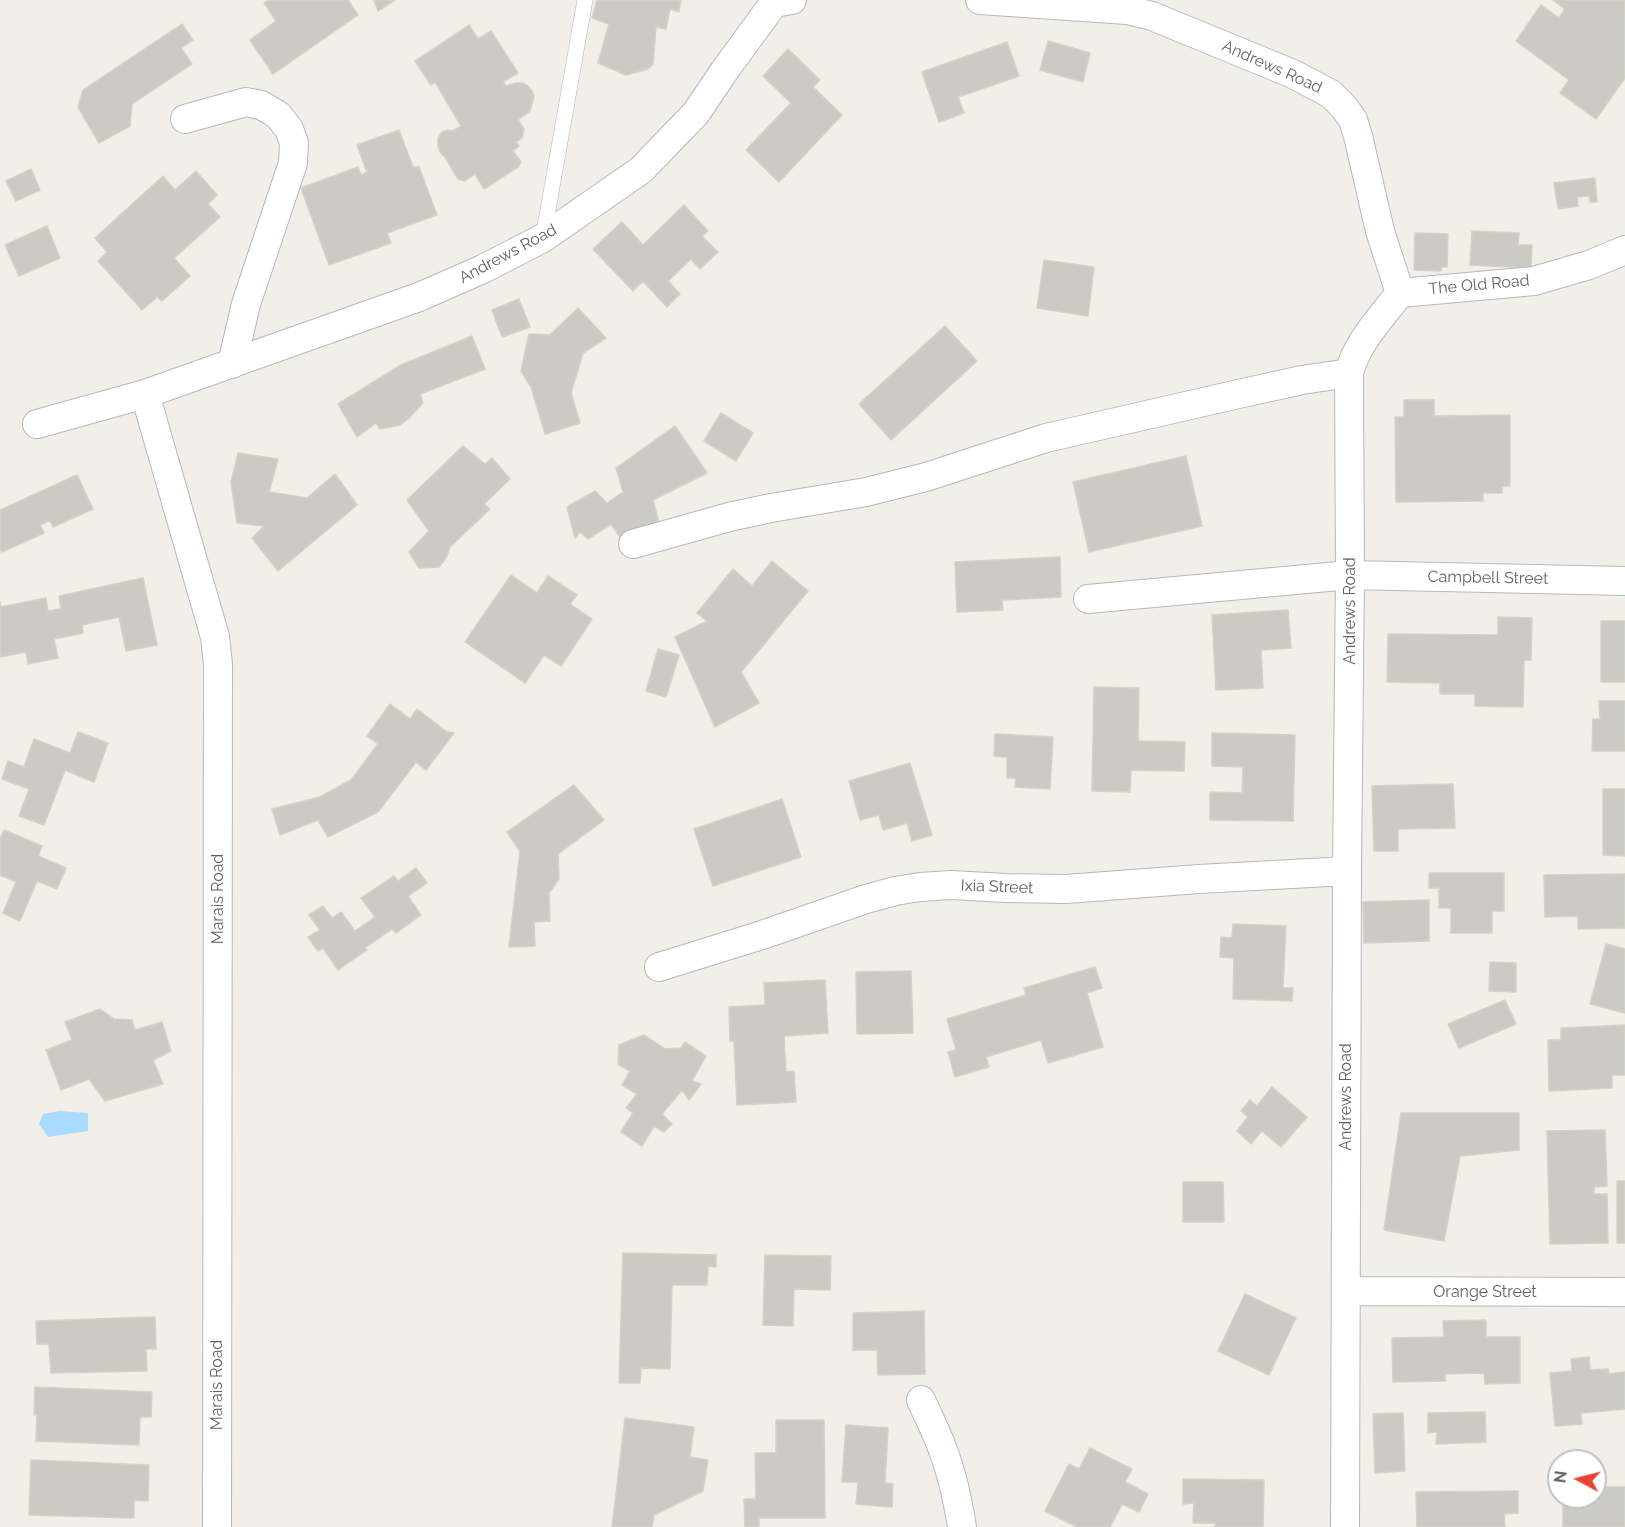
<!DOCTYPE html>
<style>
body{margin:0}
#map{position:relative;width:1625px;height:1527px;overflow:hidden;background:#f1efe8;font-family:Raleway,sans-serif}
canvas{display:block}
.north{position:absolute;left:1547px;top:1449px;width:60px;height:60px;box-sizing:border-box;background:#fff;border:2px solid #bfc1c3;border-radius:50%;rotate:277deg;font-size:16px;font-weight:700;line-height:24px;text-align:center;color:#5f6368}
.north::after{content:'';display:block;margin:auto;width:21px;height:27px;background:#ea4335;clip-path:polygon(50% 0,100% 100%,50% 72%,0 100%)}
</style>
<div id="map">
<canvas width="1625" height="1527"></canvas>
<div class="north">N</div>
</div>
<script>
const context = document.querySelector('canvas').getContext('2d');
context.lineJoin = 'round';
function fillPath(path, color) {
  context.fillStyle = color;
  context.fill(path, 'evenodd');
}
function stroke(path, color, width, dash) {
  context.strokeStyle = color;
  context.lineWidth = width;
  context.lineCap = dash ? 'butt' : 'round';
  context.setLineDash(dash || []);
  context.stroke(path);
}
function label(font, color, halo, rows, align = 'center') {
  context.font = font + ' Raleway,sans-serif';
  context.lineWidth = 4.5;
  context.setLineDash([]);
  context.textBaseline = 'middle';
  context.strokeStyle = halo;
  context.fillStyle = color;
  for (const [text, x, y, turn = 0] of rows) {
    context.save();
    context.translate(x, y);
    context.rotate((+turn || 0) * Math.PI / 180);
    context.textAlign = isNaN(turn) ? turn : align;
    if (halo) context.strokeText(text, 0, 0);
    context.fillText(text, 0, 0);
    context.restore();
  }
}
const water = new Path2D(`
 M 60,1111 L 88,1113 L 88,1131 L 48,1137 L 39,1124 L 43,1114 Z`);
const building = new Path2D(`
 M 269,0 L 348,0 L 358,15 L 273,74 L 250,40 L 276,21 L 264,3 Z
 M 374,0 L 395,0 L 378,11 Z
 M 597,0 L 681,0 L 679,12 L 670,9 L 666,29 L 656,27 L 653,64 L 648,69 L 626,75 L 598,63 L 609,24 L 592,18 Z
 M 1553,0 L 1625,0 L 1625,78 L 1596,119 L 1560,93 L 1569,80 L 1516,41 L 1541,5 L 1559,18 L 1565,9 Z
 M 182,24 L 193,40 L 181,48 L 192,64 L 132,104 L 130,126 L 99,143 L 78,107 L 83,90 Z
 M 469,25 L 478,39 L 491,31 L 518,73 L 503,82 L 506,86 L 516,83 L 522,83 L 528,86 L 532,91 L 534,97 L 530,111 L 518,120 L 524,129 L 522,138 L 516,142 L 519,146 L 513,151 L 521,162 L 518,167 L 484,189 L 475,174 L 465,181 L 458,179 L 445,157 L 440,152 L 438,145 L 438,138 L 442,132 L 448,130 L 453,131 L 461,126 L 435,82 L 431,85 L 415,61 Z
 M 1048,41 L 1090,53 L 1083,82 L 1040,70 Z
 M 1007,42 L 1019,76 L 958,97 L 964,113 L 939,122 L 922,72 Z
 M 788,49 L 820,80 L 813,87 L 842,115 L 779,182 L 746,150 L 791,103 L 763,76 Z
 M 399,130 L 413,167 L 419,167 L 437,215 L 387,233 L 391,243 L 329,265 L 301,188 L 358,167 L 361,175 L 367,172 L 357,145 Z
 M 31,169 L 40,190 L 16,201 L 6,181 Z
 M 196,171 L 217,195 L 208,204 L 220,217 L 174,258 L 190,276 L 162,301 L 157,297 L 142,310 L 98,261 L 107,252 L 95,238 L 163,176 L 175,190 Z
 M 1595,178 L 1597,202 L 1590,202 L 1589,196 L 1577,197 L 1578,206 L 1558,209 L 1554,183 Z
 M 684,205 L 708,231 L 702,236 L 718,252 L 700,269 L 691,259 L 668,281 L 680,294 L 667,307 L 643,281 L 633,291 L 593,249 L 622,222 L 643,245 Z
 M 47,226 L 60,258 L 19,276 L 5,245 Z
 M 1472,231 L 1519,233 L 1518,245 L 1532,245 L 1531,268 L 1470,265 Z
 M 1415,233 L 1448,234 L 1447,267 L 1441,267 L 1441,271 L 1414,270 Z
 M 1044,260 L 1094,267 L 1088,316 L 1037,308 Z
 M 519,299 L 530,327 L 502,337 L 492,310 Z
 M 578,308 L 606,338 L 583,353 L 571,393 L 580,423 L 545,434 L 531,387 L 521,371 L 529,334 L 550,335 Z
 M 945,326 L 977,361 L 891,440 L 859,404 Z
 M 472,336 L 485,369 L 420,394 L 423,403 L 408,419 L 400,425 L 380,429 L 376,423 L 357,437 L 338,404 L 401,365 Z
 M 1404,400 L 1434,400 L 1434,416 L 1510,415 L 1510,486 L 1502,486 L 1502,493 L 1483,493 L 1483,501 L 1396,502 L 1395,417 L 1404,417 Z
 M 721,413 L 753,433 L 736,461 L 704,441 Z
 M 675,426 L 707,473 L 653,500 L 659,523 L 620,537 L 611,524 L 588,539 L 580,532 L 575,538 L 567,507 L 595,491 L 607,503 L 623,492 L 616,468 Z
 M 463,446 L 485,464 L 492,458 L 510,479 L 484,504 L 490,509 L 450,547 L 446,558 L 439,567 L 419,568 L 409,552 L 429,531 L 407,500 Z
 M 238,453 L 278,459 L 269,492 L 307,498 L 335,474 L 357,505 L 278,571 L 252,538 L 264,526 L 237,523 L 231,482 Z
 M 1186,456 L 1202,526 L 1089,552 L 1073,482 Z
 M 77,475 L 93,509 L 53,527 L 50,520 L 40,525 L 44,533 L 2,552 L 0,549 L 0,510 Z
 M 1060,557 L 1061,597 L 1002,600 L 1003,610 L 957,612 L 955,562 Z
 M 772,561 L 808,591 L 741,672 L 759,703 L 715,727 L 675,637 L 707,621 L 697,613 L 733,569 L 752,586 Z
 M 511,575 L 537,593 L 548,576 L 577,595 L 570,604 L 592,619 L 561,666 L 544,655 L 525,683 L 465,642 Z
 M 143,578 L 157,645 L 126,651 L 119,617 L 82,625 L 83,633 L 54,639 L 58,658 L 28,664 L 26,652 L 0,657 L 0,602 L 1,607 L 46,598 L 48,611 L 61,609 L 59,596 Z
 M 1288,610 L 1291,648 L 1261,650 L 1263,688 L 1216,690 L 1212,615 Z
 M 1498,617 L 1532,618 L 1531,660 L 1524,660 L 1523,707 L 1475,706 L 1475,694 L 1440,694 L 1440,683 L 1387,682 L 1388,634 L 1498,635 Z
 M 1601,621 L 1625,621 L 1625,682 L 1601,682 Z
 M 658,649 L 679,655 L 666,697 L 646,691 Z
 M 1094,687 L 1139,688 L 1138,741 L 1185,742 L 1184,771 L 1131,770 L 1130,792 L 1092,791 Z
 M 1599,701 L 1625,701 L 1625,751 L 1592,751 L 1593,719 L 1600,719 Z
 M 390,704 L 410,719 L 417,709 L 447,732 L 454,733 L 426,770 L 416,762 L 378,812 L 328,837 L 318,820 L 280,835 L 272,809 L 320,797 L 351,780 L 378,744 L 367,736 Z
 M 78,732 L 108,743 L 94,782 L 65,770 L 44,825 L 19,816 L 29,789 L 2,779 L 8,761 L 24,767 L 34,739 L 70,753 Z
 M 1212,733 L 1295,735 L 1293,821 L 1210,820 L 1210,792 L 1242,793 L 1243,767 L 1212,766 Z
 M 995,734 L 1053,737 L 1050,789 L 1015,787 L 1016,778 L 1007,778 L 1007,757 L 994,756 Z
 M 910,763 L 932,835 L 912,841 L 907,823 L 883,830 L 879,815 L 860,820 L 849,781 Z
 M 1453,784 L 1455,828 L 1398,829 L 1398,851 L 1374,851 L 1372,786 Z
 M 574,785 L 604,820 L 558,854 L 559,879 L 549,893 L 550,921 L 534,922 L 535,946 L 509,947 L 520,851 L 507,832 Z
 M 1603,789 L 1625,789 L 1625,856 L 1603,855 Z
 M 782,799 L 801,857 L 713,886 L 694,829 Z
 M 4,830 L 42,846 L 38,856 L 66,868 L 57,889 L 37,881 L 20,921 L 3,913 L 16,882 L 0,875 L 0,839 Z
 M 416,868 L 427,883 L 408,896 L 421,915 L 396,933 L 392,929 L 365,948 L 367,950 L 338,970 L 323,948 L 318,951 L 308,937 L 320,930 L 309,915 L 323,906 L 332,918 L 341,912 L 355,931 L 375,917 L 361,898 L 394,876 L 398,881 Z
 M 1429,873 L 1504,873 L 1504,911 L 1492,911 L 1492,933 L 1451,933 L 1451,908 L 1439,908 L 1439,888 L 1429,888 Z
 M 1625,874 L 1625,928 L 1578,929 L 1578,916 L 1545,917 L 1544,875 Z
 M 1429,900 L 1429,941 L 1364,943 L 1363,902 Z
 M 1233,924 L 1286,926 L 1283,988 L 1293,988 L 1292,1001 L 1233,999 L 1234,958 L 1220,957 L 1221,937 L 1232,938 Z
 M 1606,944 L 1625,949 L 1625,1013 L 1590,1004 Z
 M 1490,962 L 1516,963 L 1516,992 L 1489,991 Z
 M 1095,967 L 1102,988 L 1087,993 L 1103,1047 L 1048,1063 L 1041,1040 L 986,1057 L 989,1067 L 955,1077 L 948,1052 L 956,1050 L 947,1019 L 1026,995 L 1024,988 Z
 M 911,971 L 913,1033 L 857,1034 L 856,972 Z
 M 825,980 L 828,1033 L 784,1036 L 786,1072 L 794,1071 L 796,1102 L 737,1105 L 734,1041 L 730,1041 L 729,1007 L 765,1005 L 764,983 Z
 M 1505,1000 L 1516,1024 L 1459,1048 L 1448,1024 Z
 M 100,1009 L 114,1019 L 132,1020 L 135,1030 L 162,1022 L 171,1051 L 153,1060 L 163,1084 L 105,1101 L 89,1079 L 61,1090 L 46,1050 L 72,1040 L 65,1022 Z
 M 1625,1025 L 1625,1075 L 1612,1075 L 1612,1088 L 1549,1091 L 1548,1040 L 1561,1040 L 1561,1028 Z
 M 644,1035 L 665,1049 L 681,1048 L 685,1042 L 706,1056 L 692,1081 L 701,1084 L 689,1100 L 682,1090 L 662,1114 L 672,1124 L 664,1132 L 654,1126 L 642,1146 L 621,1132 L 633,1113 L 626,1108 L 637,1094 L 622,1085 L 630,1071 L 618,1064 L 619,1045 Z
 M 1272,1087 L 1307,1117 L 1281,1147 L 1262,1131 L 1251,1144 L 1237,1131 L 1248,1117 L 1241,1111 L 1250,1100 L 1257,1106 Z
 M 1401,1113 L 1519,1113 L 1519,1150 L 1460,1156 L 1444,1241 L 1384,1230 Z
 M 1605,1130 L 1607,1186 L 1594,1187 L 1594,1194 L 1607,1194 L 1608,1243 L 1550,1244 L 1547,1131 Z
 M 1617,1181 L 1625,1181 L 1625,1243 L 1617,1243 Z
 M 1183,1182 L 1223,1182 L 1224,1222 L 1183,1222 Z
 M 623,1253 L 716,1255 L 716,1267 L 708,1266 L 707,1285 L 672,1285 L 670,1369 L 641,1368 L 640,1383 L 619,1383 Z
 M 765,1255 L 831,1256 L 830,1290 L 794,1289 L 793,1326 L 763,1325 Z
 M 1245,1294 L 1296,1318 L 1269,1375 L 1218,1351 Z
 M 924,1311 L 925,1374 L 878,1375 L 877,1350 L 853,1350 L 853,1313 Z
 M 155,1317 L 156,1349 L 146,1349 L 147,1371 L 51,1373 L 49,1344 L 37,1344 L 36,1321 Z
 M 1486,1320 L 1486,1337 L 1520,1337 L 1520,1383 L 1485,1384 L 1484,1373 L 1445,1374 L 1445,1381 L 1393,1382 L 1392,1338 L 1444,1337 L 1443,1321 Z
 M 1589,1357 L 1590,1370 L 1608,1369 L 1609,1374 L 1625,1372 L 1625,1409 L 1581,1413 L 1582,1424 L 1555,1426 L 1550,1373 L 1572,1371 L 1571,1359 Z
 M 35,1387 L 152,1392 L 151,1417 L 140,1417 L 139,1445 L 36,1441 L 37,1415 L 34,1415 Z
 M 1485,1412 L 1486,1442 L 1436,1444 L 1437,1432 L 1428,1433 L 1428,1413 Z
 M 1403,1413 L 1405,1471 L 1375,1473 L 1373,1414 Z
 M 625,1418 L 694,1427 L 690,1457 L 708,1460 L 703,1491 L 654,1515 L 652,1527 L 612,1527 Z
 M 776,1420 L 824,1420 L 825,1518 L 759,1518 L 759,1527 L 745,1527 L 744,1499 L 756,1499 L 755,1453 L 776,1453 Z
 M 846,1425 L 888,1428 L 885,1483 L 893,1484 L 892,1507 L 856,1504 L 858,1482 L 842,1482 Z
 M 1090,1448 L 1132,1469 L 1125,1482 L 1148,1494 L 1139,1512 L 1122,1504 L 1110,1527 L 1077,1527 L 1045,1511 L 1069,1464 L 1079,1469 Z
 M 31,1460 L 149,1465 L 148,1501 L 134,1500 L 134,1518 L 29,1515 Z
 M 1183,1479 L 1264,1480 L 1263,1527 L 1215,1527 L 1215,1523 L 1193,1523 L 1194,1503 L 1183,1504 Z
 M 1595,1487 L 1625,1487 L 1625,1527 L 1563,1527 L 1563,1497 L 1595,1497 Z
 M 1518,1491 L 1518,1513 L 1504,1514 L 1505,1527 L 1417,1527 L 1416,1492 Z`);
const lane = new Path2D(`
 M 543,238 L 585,0`);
const street = new Path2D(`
 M 980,0 L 1127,10 L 1152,16 L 1293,74 L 1331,94 L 1344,107 L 1353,120 L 1358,136 L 1380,231 L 1400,293 C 1381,318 1357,342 1349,373 L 1350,575 L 1347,871 L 1345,1527
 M 185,119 L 246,102 L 261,105 L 278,115 L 289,129 L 294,143 L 293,163 L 246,304 L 232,364
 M 1400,293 L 1534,281 L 1589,265 L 1625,250
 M 145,394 L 419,297 L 483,269 L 543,238 L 641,170 L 696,113 L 725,70 L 774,3 L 792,0
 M 37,424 L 145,394 L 215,637 L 218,664 L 217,1527
 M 633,544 L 729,517 L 771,508 L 866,492 L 926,477 L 1046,438 L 1243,393 L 1302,380 L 1349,373
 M 1088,599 L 1350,575 L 1625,581
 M 659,967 L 762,935 L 866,899 L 895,891 L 920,887 L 951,885 L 1006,888 L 1066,889 L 1199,879 L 1347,871
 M 1346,1291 L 1625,1292
 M 921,1400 C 929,1418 938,1435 944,1453 C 953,1477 958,1502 962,1527`);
const streetNames = [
 ["Andrews Road",1272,67,24],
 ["Andrews Road",508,254,-28],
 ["The Old Road",1479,285,-5],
 ["Campbell Street",1488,578,1],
 ["Andrews Road",1350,611,-90],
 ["Ixia Street",997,887,2],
 ["Marais Road",218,899,-90],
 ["Andrews Road",1346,1097,-90],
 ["Orange Street",1485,1292],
 ["Marais Road",217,1385,-90]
];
fillPath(water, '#aadaff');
fillPath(building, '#cccac5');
stroke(building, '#d6d1c6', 1.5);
stroke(lane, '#b5b8bc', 16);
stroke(street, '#b5b8bc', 30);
stroke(lane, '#fff', 15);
stroke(street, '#fff', 28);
label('16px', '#5f6368', '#fff', streetNames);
</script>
